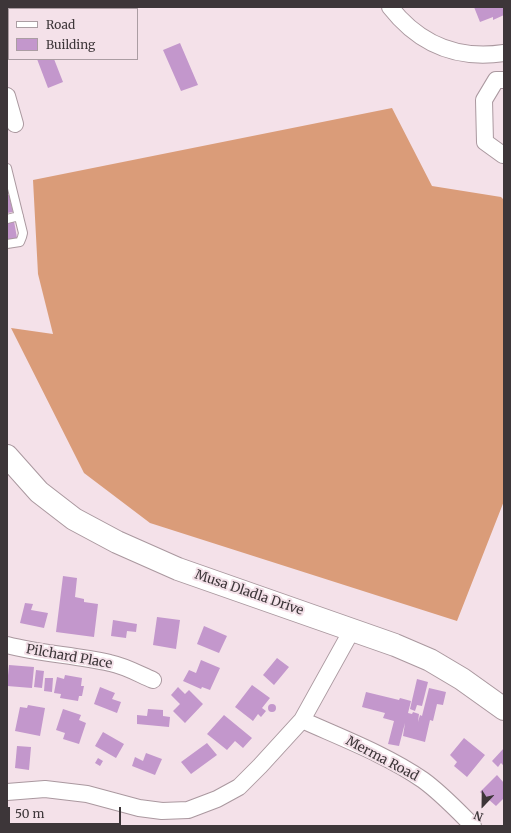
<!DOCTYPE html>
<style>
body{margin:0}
#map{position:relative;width:511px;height:833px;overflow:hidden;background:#f4e1e9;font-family:Merriweather,serif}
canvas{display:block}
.frame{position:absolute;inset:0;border:8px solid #3d3639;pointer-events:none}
.legend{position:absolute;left:8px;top:8px;width:130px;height:52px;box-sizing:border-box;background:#f4e1e9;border:1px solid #ab9da3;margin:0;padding:5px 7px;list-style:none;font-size:12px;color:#3d3639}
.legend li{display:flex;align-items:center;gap:8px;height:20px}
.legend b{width:20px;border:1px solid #ab9da3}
.north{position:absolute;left:463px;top:785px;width:40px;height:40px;-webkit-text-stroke:3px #f4e1e9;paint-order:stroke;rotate:202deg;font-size:11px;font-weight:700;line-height:16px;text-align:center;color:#3d3639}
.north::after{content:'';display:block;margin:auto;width:14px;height:18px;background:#3d3639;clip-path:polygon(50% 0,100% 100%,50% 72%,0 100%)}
.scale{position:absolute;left:8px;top:807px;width:113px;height:18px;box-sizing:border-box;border:2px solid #3d3639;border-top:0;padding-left:5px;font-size:12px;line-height:14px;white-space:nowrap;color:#3d3639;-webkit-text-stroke:3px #f4e1e9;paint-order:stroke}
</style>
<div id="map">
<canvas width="511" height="833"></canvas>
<div class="frame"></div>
<ul class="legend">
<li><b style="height:5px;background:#fff"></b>Road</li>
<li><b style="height:11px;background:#c397cc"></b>Building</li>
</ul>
<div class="north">N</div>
<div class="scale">50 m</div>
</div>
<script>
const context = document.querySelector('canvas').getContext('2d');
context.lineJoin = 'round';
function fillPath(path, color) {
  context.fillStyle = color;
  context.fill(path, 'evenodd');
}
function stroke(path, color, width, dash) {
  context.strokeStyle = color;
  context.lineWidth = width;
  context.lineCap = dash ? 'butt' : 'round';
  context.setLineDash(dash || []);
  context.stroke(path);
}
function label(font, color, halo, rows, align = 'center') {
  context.font = font + ' Merriweather,serif';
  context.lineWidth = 4;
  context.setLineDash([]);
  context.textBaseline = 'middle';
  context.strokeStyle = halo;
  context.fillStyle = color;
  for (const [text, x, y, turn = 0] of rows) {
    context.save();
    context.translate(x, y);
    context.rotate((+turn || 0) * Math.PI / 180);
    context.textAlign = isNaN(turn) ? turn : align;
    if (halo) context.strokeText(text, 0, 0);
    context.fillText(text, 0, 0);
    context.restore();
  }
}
const forest = new Path2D(`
 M 392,108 L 432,186 L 501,197 L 504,200 L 504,501 L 457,621 L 150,523 L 84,473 L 11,328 L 53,334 L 38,274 L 33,180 Z`);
const building = new Path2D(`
 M 9,7 L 27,7 L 27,9 L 9,9 Z
 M 474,7 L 504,7 L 504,15 L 493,20 L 493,17 L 480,22 Z
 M 180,43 L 198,85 L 181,91 L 163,50 Z
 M 37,59 L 54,59 L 63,82 L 48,88 Z
 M 7,195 L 9,195 L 13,212 L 7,213 Z
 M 14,221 L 17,238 L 7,240 L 7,222 Z
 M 63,576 L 77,578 L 75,597 L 84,599 L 84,602 L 98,604 L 94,637 L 56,632 Z
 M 25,603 L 33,604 L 31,610 L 48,613 L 44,628 L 20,623 Z
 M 157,617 L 180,620 L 176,649 L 153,645 Z
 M 113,620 L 137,624 L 136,632 L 127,631 L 126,638 L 111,636 Z
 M 204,626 L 227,636 L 219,653 L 197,644 Z
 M 277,658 L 289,667 L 274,685 L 263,675 Z
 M 201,660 L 220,668 L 210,690 L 202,687 L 201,689 L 183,681 L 189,670 L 196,673 Z
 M 9,665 L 34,667 L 32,688 L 7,686 Z
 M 36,670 L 44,671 L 42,688 L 34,687 Z
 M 65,675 L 82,678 L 81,686 L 84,686 L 82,696 L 79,696 L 78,701 L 60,698 L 61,694 L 54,693 L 57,677 L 64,679 Z
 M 45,678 L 53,678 L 52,692 L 44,691 Z
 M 417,679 L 428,682 L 422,706 L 417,705 L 415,711 L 410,709 Z
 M 252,685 L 270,698 L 262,708 L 266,711 L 261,717 L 258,714 L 253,721 L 235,707 Z
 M 100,687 L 115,693 L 112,699 L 121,702 L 117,713 L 94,704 Z
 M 178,687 L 185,694 L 189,690 L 203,704 L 185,723 L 173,711 L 180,704 L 171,695 Z
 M 429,688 L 446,692 L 443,705 L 437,704 L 433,721 L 430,720 L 425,742 L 403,736 L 405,723 L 399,746 L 388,744 L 394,721 L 383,718 L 385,713 L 362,707 L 366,692 L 399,700 L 400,698 L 411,701 L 408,713 L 412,714 L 413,712 L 419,714 L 418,722 L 420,715 L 422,716 Z
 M268 708a4 4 0 1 1 8 0a4 4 0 1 1-8 0Z
 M 28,705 L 45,708 L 40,736 L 15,731 L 20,707 L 27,708 Z
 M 63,709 L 81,715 L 79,720 L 86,723 L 79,744 L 63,739 L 65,733 L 56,730 Z
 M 148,709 L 163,710 L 163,716 L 170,717 L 169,727 L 137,724 L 137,715 L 147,716 Z
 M 224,715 L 252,738 L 243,748 L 235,741 L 227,750 L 207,734 Z
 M 103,732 L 124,744 L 116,758 L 95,746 Z
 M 464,738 L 485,755 L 467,777 L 454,766 L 457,762 L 450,755 Z
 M 207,743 L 217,755 L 191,774 L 181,762 Z
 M 17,746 L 31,747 L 29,770 L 15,768 Z
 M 504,748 L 504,766 L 501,763 L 498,767 L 492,761 Z
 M 146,753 L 162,759 L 155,775 L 132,766 L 135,757 L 143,761 Z
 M 98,758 L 103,761 L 100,766 L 95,763 Z
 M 497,775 L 504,783 L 504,798 L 496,806 L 480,792 Z`);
const lane = new Path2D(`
 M 7,168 L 23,233 L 22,237 L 20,242 L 7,244
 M 7,219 L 19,216`);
const street = new Path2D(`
 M 104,7 L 104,9
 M 390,7 C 419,44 457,60 504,53
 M 7,96 L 15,124
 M 503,155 L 485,142 L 484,100 L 496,80 L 504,80
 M 7,645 C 41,654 76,655 110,663 C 125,666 139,674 153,680
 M 302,720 C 342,738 387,755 423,780 C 441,793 457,810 473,826
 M 7,792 L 45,789 L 87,794 L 139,808 L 162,811 L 188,810 L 217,799 L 239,787 L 260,766 L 302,720 L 352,630`);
const secondary = new Path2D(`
 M 7,456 L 39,492 L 74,519 L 117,542 L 178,569 L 395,645 L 430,660 L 462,679 L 504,709`);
const streetNames = [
 ["Musa Dladla Drive",249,593,19],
 ["Pilchard Place",69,657,10],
 ["Merma Road",382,759,28]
];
fillPath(forest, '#da9c79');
fillPath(building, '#c397cc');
stroke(lane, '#aa989f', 10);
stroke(street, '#aa989f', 18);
stroke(secondary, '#aa989f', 24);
stroke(lane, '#fff', 8);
stroke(street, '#fff', 16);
stroke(secondary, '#fff', 22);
label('13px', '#3d3639', '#f4e1e9', streetNames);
</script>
